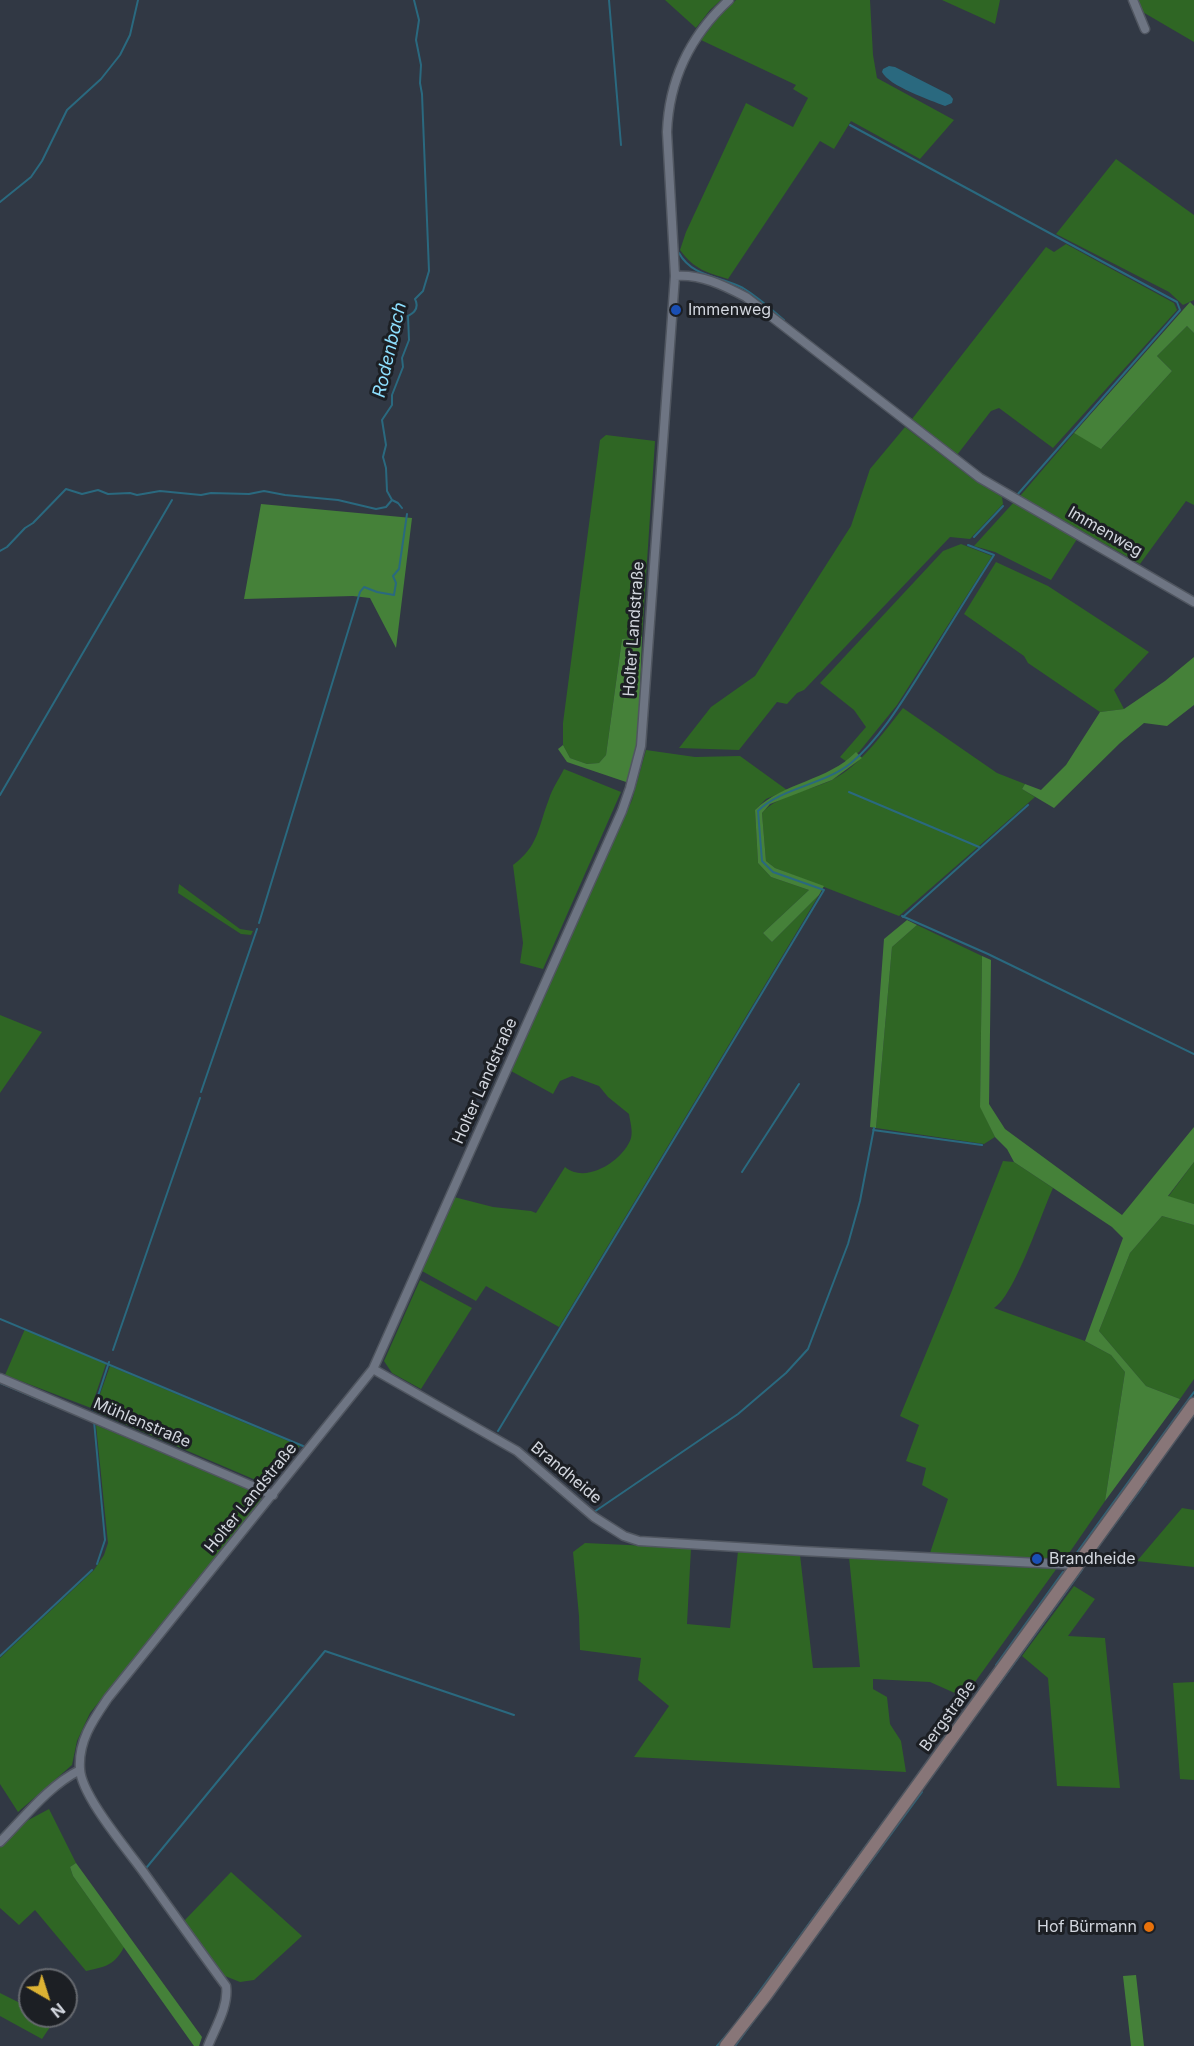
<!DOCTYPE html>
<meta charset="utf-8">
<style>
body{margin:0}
#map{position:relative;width:1194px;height:2046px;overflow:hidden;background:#313844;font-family:Inter,sans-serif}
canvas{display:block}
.north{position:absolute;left:18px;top:1968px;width:60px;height:60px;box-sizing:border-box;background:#1c1f24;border:2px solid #65686e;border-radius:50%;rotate:141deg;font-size:16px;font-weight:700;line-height:24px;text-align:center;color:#d2d6de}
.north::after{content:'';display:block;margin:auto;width:21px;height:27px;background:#dcb233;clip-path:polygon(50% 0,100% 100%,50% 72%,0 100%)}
</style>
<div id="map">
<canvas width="1194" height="2046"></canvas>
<div class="north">N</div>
</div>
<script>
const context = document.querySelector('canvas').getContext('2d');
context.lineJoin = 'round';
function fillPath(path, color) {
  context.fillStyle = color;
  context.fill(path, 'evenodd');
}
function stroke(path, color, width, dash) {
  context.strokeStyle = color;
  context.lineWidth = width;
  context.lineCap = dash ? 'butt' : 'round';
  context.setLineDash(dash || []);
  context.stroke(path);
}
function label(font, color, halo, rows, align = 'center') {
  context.font = font + ' Inter,sans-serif';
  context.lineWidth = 6;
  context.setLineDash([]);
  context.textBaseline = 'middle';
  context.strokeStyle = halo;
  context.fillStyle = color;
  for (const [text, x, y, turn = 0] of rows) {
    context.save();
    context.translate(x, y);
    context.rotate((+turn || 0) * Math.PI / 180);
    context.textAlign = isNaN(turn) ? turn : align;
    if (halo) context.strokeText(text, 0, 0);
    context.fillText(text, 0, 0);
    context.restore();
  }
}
const green = new Path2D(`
 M 665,0 L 721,0 L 710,10 L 696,28 Z
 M 736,0 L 870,0 L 873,55 L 877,78 L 954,120 L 920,159 L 851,121 L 834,149 L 820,141 L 728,279 C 706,272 695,270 680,250 L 686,232 L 746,103 L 793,127 L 808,98 L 793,89 L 796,85 L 701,40 L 720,15 Z
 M 942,0 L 1000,0 L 995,24 Z
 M 1135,0 L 1194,0 L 1194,42 L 1141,11 Z
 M 1116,159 L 1194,215 L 1194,300 L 1183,305 L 1169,292 L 1056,234 Z
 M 1066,244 L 1174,303 L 1177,310 L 1053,448 L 999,408 L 991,411 L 957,455 L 912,419 L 1046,247 L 1054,252 Z
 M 1187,326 L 1194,333 L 1194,505 L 1186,501 L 1140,564 L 1020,496 L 1074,433 L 1102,448 L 1172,371 L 1157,356 Z
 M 905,427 L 976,481 L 1002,497 L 1003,504 L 970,539 L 950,537 L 804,690 L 797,693 L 787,704 L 777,702 L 739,750 L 679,748 L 711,707 L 755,676 L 851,526 L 870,469 Z
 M 606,435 L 655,441 L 642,637 L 622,639 L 606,755 L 599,763 L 587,764 L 570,758 L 563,745 L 563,723 L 600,440 Z
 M 1014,502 L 1077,539 L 1051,580 L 995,552 L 974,546 Z
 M 961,544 L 992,556 L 897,705 L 859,752 L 847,762 L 840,757 L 866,727 L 854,710 L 820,683 L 943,551 Z
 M 996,562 L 1048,586 L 1149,652 L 1114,690 L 1124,709 L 1100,712 L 1028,663 L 1024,656 L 964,614 Z
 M 903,708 L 997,773 L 1025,784 L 1022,789 L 1035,797 L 899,916 L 775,868 L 766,861 L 762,813 C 779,794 809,791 832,780 C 862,764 882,734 903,708 Z
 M 646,750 L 695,757 L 740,756 L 787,790 L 766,799 L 755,810 L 758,863 L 771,877 L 809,890 L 763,933 L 772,942 L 819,895 L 559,1327 L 486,1286 L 476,1301 L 422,1271 L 454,1197 L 493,1207 L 531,1211 L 536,1213 L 565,1167 C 586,1185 624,1160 631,1138 C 633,1131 630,1121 629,1114 L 608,1097 L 599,1086 L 572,1076 L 560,1081 L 553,1094 L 511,1071 L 632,800 Z
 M 564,769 L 621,792 L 543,969 L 520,963 L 523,943 L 513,865 C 539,846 538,827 549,799 C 552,789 559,779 564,769 Z
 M 179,884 L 240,929 L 253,931 L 251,935 L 241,934 L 178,893 Z
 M 917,925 L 982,956 L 980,1106 L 995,1137 L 984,1144 L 876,1128 L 892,947 Z
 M 0,1015 L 42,1032 L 0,1093 Z
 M 1003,1161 L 1014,1162 L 1053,1188 C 1042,1212 1014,1297 994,1308 L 1085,1341 L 1111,1355 L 1125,1372 L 1105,1501 L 1065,1559 L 929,1556 L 948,1499 L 922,1485 L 926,1468 L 906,1461 L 919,1425 L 900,1416 L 951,1293 Z
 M 1194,1162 L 1194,1204 L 1168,1197 Z
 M 1162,1216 L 1194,1225 L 1194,1379 L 1180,1399 L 1146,1386 L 1099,1331 L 1130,1253 Z
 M 420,1280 L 472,1308 L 421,1389 L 392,1373 L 384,1361 Z
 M 25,1329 L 106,1364 L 91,1408 L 5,1375 Z
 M 110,1366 L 300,1446 L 272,1483 L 265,1484 L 94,1411 Z
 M 96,1425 L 258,1493 L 261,1497 L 260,1502 L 90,1713 L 77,1741 L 72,1765 L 18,1812 L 0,1784 L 0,1658 L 94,1570 L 104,1555 L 108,1543 Z
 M 1182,1508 L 1194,1510 L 1194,1567 L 1137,1561 Z
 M 585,1543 L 691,1548 L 687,1624 L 730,1628 L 738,1551 L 800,1555 L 813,1668 L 860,1667 L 849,1557 L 1057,1568 L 975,1682 L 966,1698 L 930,1682 L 873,1679 L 873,1689 L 887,1697 L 890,1724 L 901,1741 L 906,1772 L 634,1757 L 669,1706 L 638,1680 L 641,1658 L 580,1650 L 579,1616 L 573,1552 Z
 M 1074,1586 L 1095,1599 L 1068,1636 L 1105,1638 L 1120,1788 L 1057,1786 L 1048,1678 L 1022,1656 Z
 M 1194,1682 L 1194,1780 L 1180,1779 L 1173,1683 Z
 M 49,1809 L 76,1863 L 70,1867 L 73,1876 L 124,1947 C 115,1965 105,1967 86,1971 L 35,1910 L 19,1925 L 0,1908 L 0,1846 L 21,1824 Z
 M 231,1872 L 302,1936 L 254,1980 L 240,1982 L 225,1976 L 184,1921 Z
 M 0,1993 L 30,2008 L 30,2016 L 45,2016 L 54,2021 L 42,2039 L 0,2016 Z`);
const forest = new Path2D(`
 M 1190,302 L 1194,306 L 1194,333 L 1187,326 L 1157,356 L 1172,371 L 1101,449 L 1074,433 Z
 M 261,504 L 412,518 L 396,648 L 370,598 L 353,596 L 244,599 Z
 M 642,637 L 638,745 L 629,783 L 567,762 L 558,749 L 563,745 L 570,758 L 587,764 L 599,763 L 606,755 L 622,639 Z
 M 1194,657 L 1194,705 L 1167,726 L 1144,723 L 1120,743 L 1054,808 L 1022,789 L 1025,784 L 1041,790 L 1066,765 L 1100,712 L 1124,709 L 1165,681 Z
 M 856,752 L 862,758 L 832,780 L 770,804 L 762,813 L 766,861 L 775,868 L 824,886 L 819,895 L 772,942 L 763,933 L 809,890 L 771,877 L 758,863 L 755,810 C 783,782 828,781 856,752 Z
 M 907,920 L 917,925 L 892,947 L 876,1128 L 870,1127 L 884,939 Z
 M 982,956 L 991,960 L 989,1104 L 1005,1129 L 1122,1215 L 1194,1127 L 1194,1162 L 1168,1196 L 1194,1204 L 1194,1225 L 1162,1216 L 1130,1253 L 1099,1331 L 1146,1386 L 1180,1399 L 1105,1501 L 1125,1372 L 1111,1355 L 1085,1341 L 1123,1238 L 1112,1227 L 1014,1162 L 1007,1149 L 995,1137 L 980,1107 Z
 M 76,1863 L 202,2037 L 199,2046 L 194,2046 L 73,1876 L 70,1867 Z
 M 1136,1975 L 1144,2046 L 1131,2046 L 1123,1976 Z`);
const water = new Path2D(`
 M 889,66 L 895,67 L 950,95 L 953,99 L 952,103 L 945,106 C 930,100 889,86 882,72 L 883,69 Z`);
const stream = new Path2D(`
 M 609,0 L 621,145
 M 850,125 L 1177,302 L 1180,310 L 1017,495
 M 0,202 L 31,177 L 42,161 L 67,110 L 101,79 L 120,55 L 130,35 L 138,0
 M 679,253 C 692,277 720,276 743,288 C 758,297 771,309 784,320
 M 392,500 L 387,491 L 386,468 L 383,457 L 386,445 L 382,420 L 392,405 L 392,395 L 403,367 L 402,358 L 409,340 L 408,316 C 416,312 419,307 415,299 L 423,291 L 429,271 L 422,94 L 420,83 L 421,65 L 416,40 L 419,20 L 414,0
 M 392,500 L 398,503 L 402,508
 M 974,537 L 1003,506
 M 0,551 L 7,547 L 25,528 L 33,523 L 66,489 L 82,494 L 98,490 L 108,494 L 130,493 L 137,495 L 160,491 L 201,495 L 211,493 L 249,494 L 264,491 L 285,495 L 338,500 L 376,509 L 386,507 L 392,500
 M 849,792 L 979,847
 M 0,795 L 172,500
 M 902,916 L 988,954 L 1194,1054
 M 903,917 L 1028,805
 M 259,923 L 360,592 L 364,587 L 377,592 L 394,595 L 396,583 L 393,576 L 399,569 L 407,514
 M 201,1092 L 257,929
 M 873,1130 L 982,1145
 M 742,1172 L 799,1084
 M 0,1319 L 303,1446
 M 113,1350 L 200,1098
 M 0,1383 L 55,1406
 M 97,1399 L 109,1362
 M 93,1410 L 95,1404
 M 94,1421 L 105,1540 L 97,1564
 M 498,1431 L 824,890 L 773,872 L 762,861 L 758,811 C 780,788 824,785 851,763 C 881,738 905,697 926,664 C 948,628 971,591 994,555 L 968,545
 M 1150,1475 L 1194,1414
 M 594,1512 L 738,1414 L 786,1373 L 808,1349 L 848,1244 L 860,1201 L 874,1128
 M 1073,1558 L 1194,1392
 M 1089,1559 L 1146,1482
 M 0,1656 L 92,1570
 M 996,1665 L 1063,1572
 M 997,1687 L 1082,1570
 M 978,1691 L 986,1680
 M 930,1779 L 987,1700
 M 0,1836 L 13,1823
 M 147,1867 L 325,1651 L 514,1715
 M 737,2022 L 909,1787
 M 717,2046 L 730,2031
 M 735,2046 L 922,1792`);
const street = new Path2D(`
 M 1133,0 L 1145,29
 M 675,276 C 701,274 723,285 746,297 L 980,478 L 1194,602
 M 373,1369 L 517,1451 L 594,1517 L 624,1536 L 639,1541 L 802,1551 L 1078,1565
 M 0,1378 L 273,1495
 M 0,1842 C 24,1818 48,1786 80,1770
 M 208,2046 C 215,2028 229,2006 226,1986 C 198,1948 170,1909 142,1870 C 126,1848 81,1795 80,1769 C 78,1741 93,1720 108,1698 L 373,1369 L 622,811 L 630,788 L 641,746 L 675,276 L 667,132 C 669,80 691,35 729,0`);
const secondary = new Path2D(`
 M 726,2046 L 765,1996 L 1194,1404`);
const markers = [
 [676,310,6,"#1a4fb4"],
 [1037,1559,6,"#1a4fb4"],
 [1149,1927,6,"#e8710a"]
];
const poiNames = [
 ["Immenweg",688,310],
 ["Brandheide",1049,1559],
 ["Hof Bürmann",1137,1927,"right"]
];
const streetNames = [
 ["Immenweg",1105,532,30],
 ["Holter Landstraße",634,629,-86],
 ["Holter Landstraße",485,1081,-66],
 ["Mühlenstraße",142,1423,23],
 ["Brandheide",566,1473,40],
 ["Holter Landstraße",251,1498,-51],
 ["Bergstraße",948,1716,-54]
];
const waterNames = [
 ["Rodenbach",390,350,-77]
];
fillPath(green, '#2f6624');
fillPath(forest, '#458139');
fillPath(water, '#2a697f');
stroke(stream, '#2a697f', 2);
stroke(street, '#505660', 11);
stroke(secondary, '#505660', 15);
stroke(street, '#6e7583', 8);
stroke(secondary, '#887678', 12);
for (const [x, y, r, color] of markers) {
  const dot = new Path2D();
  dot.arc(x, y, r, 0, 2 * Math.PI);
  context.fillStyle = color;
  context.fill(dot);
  stroke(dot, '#1c1f24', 2);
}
label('16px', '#d2d6de', '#1c1f24', poiNames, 'left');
label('16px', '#d2d6de', '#1c1f24', streetNames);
label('italic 18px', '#8ddffe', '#1c1f24', waterNames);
</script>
